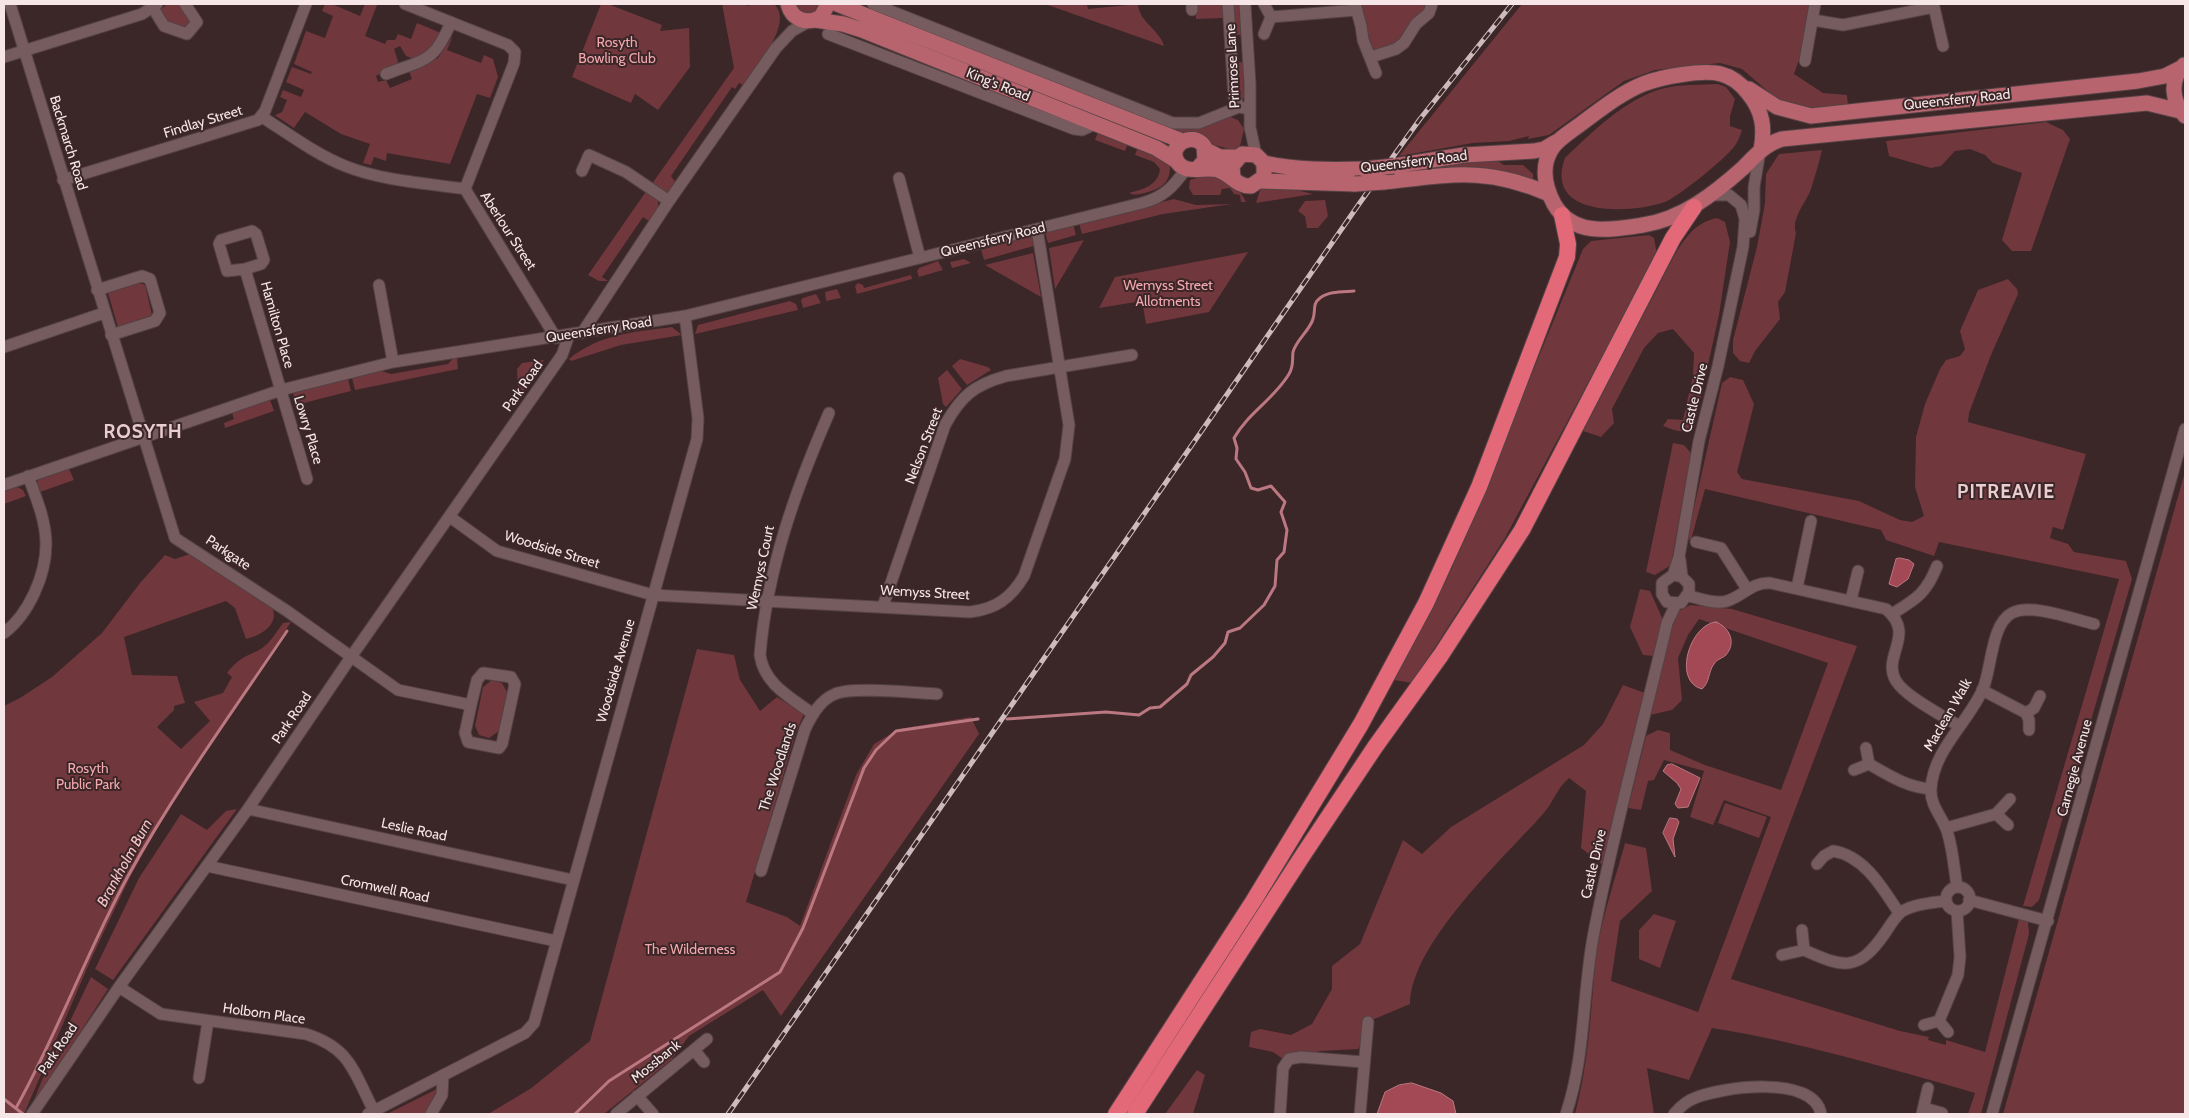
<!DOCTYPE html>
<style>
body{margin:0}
#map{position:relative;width:2189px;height:1118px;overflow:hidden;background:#3b2628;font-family:Cabin,sans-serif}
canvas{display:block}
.frame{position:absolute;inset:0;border:5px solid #f6e6e7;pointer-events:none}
</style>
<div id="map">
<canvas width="2189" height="1118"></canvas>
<div class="frame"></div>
</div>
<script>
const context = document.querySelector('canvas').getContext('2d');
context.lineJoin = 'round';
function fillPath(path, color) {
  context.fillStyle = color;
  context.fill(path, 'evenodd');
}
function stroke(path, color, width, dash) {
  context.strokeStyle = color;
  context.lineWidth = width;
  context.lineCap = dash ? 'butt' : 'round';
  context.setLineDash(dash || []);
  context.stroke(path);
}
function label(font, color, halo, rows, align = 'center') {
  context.font = font + ' Cabin,sans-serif';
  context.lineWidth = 4;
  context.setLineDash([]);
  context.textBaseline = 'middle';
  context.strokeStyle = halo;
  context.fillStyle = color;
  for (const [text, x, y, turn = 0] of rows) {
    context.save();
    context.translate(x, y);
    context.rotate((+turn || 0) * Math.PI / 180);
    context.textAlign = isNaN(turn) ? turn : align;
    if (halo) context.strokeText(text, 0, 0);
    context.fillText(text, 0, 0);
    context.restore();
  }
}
const green = new Path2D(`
 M 167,4 L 180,4 L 191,20 L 186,30 L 169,24 L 160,10 Z
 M 325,4 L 332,4 L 360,16 L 365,4 L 377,5 L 365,36 L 385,44 L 387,40 L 395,40 L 398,34 L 411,39 L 417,23 L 441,33 L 435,48 L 414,59 L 406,56 L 400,46 L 394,49 L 398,61 L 397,65 L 376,76 L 378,82 L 386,80 L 390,88 L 412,79 L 409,71 L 438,58 L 453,36 L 447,50 L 481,63 L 484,55 L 493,59 L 498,77 L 490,98 L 477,94 L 450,164 L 387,153 L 386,161 L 374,157 L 371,165 L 363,163 L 370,144 L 341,134 L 305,112 L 294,128 L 276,116 L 275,115 L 282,112 L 287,100 L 280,97 L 283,90 L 301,97 L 304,90 L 286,82 L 292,67 L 311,74 L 312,72 L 294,64 L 306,31 L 325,38 L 333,16 L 322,11 Z
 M 601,4 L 608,4 L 662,25 L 660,31 L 689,28 L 690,67 L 658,110 L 635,94 L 631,103 L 572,77 Z
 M 722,4 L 742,4 L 749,6 L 749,4 L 774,4 C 795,23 755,68 743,85 L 739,83 L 735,89 L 732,87 L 671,176 L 676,183 L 668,196 L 651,185 L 734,68 Z
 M 793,4 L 822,4 L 816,13 L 803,15 Z
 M 1045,4 L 1087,4 L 1088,9 L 1138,4 C 1139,22 1160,30 1164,46 Z
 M 1196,4 L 1223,4 L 1223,18 L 1196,19 Z
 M 1233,4 L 1239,4 L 1241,35 L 1235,35 Z
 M 1355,4 L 1432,4 L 1404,43 L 1371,57 Z
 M 1522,4 L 1809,4 L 1799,60 L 1794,74 L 1823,93 L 1847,95 L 1848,105 L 1816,108 L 1788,104 L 1771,94 L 1742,69 L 1720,63 L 1655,70 L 1624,81 L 1549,135 L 1528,139 L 1529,136 L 1509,141 L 1473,143 L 1399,156 Z
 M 1243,62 L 1244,97 L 1241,101 L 1239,100 L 1236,63 Z
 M 1718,84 L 1726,87 L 1735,99 L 1730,116 L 1730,126 L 1742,130 C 1740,136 1738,142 1734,147 C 1725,159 1678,197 1665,202 C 1631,214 1543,218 1565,158 C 1592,132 1624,100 1661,89 C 1678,84 1700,85 1718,84 Z
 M 1228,116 L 1238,120 L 1244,129 L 1240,146 L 1233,150 L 1214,145 L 1198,132 L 1179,132 L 1161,127 L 1162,123 Z
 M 2046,122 L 2063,130 L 2070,139 L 2031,251 L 2012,251 L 2002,240 L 2022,173 L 1993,163 L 1985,155 L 1970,149 L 1955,151 L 1941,166 L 1931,168 L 1889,156 L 1886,141 Z
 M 1098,132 L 1128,143 L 1125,151 L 1095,140 Z
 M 1138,147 L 1161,156 L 1170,164 C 1171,181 1163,188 1148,192 C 1141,194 1135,196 1129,193 C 1143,189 1158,186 1160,169 L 1154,162 L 1135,155 Z
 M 1822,150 C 1819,163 1815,176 1811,189 C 1806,203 1791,218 1796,233 L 1785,292 L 1778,302 L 1780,319 L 1755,351 L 1749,363 L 1740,361 L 1733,353 L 1733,340 L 1757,247 L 1765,203 L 1766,174 L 1779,154 Z
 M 1496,160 L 1504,165 L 1523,165 L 1533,174 L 1533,184 L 1433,170 L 1433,166 Z
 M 1207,175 C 1221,178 1241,188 1246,202 L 1241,202 L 1240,195 L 1234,194 L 1230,188 L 1222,189 L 1220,195 L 1193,195 L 1189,188 L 1190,180 Z
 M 1264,188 L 1296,190 L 1313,194 L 1256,203 L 1260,190 Z
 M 647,190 L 658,198 L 658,208 L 649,221 L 643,217 L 602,277 L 608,281 L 599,281 L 588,275 Z
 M 1174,199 L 1196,205 L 1232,204 L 1163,214 L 1082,234 L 1079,223 Z
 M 1325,200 L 1328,216 L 1318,228 L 1307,228 L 1305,216 L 1298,211 L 1305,201 Z
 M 1717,218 L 1725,222 L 1730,242 L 1719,315 L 1694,428 C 1684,435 1674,430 1663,426 L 1668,419 L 1683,420 L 1693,375 L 1694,353 L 1673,329 L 1658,333 L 1644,348 L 1612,409 L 1614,423 L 1601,437 L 1583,431 L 1674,256 C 1686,237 1694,223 1717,218 Z
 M 1073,224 L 1076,235 L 1048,243 L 1045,232 Z
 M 1032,235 L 1037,245 L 984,260 L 981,250 Z
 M 1649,235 L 1654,238 L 1657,254 L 1505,538 L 1412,683 L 1394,680 L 1452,568 L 1583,249 L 1591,241 Z
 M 1084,240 L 1055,289 L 1049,248 Z
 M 1248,252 L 1209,312 L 1146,324 L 1142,301 L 1099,308 L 1115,277 Z
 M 1033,253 L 1041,297 L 985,265 Z
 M 964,259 L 971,263 L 952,268 L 950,262 Z
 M 938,261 L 943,270 L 919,277 L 917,271 L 919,268 Z
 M 911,275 L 912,279 L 857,294 L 855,286 L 858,283 L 863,285 L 864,288 Z
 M 2008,279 L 2017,289 L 2018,294 L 1991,355 L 1969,413 L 1968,422 L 2086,454 L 2063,530 L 2053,527 L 2050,538 L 2068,544 L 2074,552 L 2126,561 L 2132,579 L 2039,900 L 2032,907 L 2023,906 L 2119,579 L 1939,542 L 1934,556 L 1886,540 L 1881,530 L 1705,489 L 1691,540 L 1687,539 L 1722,383 L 1730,377 L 1743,380 L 1754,404 L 1737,472 L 1742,479 L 1859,501 L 1900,520 L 1912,522 L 1924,516 L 1915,487 L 1916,437 L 1925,404 L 1940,369 L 1946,360 L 1960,356 L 1965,349 L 1960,331 L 1978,290 Z
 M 140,283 L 145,285 L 152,315 L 118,327 L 108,293 Z
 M 837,289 L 841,298 L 826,301 L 825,292 Z
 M 816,294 L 821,303 L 803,308 L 801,300 L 803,298 Z
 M 790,301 L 796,304 L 798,310 L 695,334 L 698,325 Z
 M 672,327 L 682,335 L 621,345 L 571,361 L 569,359 C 599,334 634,332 672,327 Z
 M 454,357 L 457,357 L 458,369 L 355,390 L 352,378 L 382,371 L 391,374 L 448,364 Z
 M 960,359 L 988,367 L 991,370 L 967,385 L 952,366 Z
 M 544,360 L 522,394 L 518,392 L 517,369 L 522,363 Z
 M 947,370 L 962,389 L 946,407 L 943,404 L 938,378 Z
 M 348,379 L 351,391 L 296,405 L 293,393 Z
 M 270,400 L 274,411 L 225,428 L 224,423 L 234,419 L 232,413 Z
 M 1673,443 L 1684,445 L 1691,453 L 1671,565 L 1655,575 L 1646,572 Z
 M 69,469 L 74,480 L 40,492 L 37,484 L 38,480 Z
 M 2185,472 L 2185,1114 L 2003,1114 Z
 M 17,487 L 23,490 L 26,496 L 4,504 L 4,492 Z
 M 193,553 L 272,607 C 280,625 260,636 246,639 L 235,608 L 226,601 L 124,637 L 132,675 L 177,676 L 185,703 L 174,706 L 174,710 L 157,727 L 181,749 L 210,721 L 194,702 L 223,693 L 232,677 L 227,673 C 239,658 243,658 259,650 C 270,644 276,632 283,623 L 291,622 L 180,787 L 130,877 L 92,957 L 24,1114 L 4,1114 L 4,706 L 20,698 L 52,677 L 102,633 L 140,583 L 165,555 L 175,559 Z
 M 1640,589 L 1650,591 L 1663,620 L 1654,656 L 1643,655 L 1630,627 Z
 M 1690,605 L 1732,609 L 1857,646 L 1731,979 L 1900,1031 L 1929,1037 L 1928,1040 L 1946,1045 L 1946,1040 L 1985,1052 L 2019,919 L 2028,922 L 2029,934 L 1981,1114 L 1968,1114 L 1975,1093 C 1888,1068 1801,1042 1712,1028 L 1689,1080 L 1647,1068 L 1654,1114 L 1575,1114 C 1588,1065 1591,1014 1595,964 C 1599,926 1615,880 1625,843 L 1646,848 L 1652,891 L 1620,921 L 1611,981 L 1698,1012 L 1771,817 L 1724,800 L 1713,825 L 1690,817 L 1704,771 L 1664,760 L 1654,780 L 1648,781 L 1641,810 L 1628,808 L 1646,736 L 1658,730 L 1670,733 L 1670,750 L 1705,765 L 1781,790 L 1828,663 L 1699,619 L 1688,635 L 1678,658 L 1682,700 L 1672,710 L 1645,716 L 1667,623 L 1677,612 Z
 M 697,649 L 734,655 L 740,680 L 760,711 L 777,697 L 804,714 L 796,732 L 746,902 L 787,917 L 800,926 L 856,775 L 874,744 L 899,729 L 971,717 L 979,734 L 781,1016 L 763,990 L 689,1036 L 672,1059 L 604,1114 L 488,1114 L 530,1089 L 590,1041 Z
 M 492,680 L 502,683 L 507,692 L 499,731 L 489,738 L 479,735 L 475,726 L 483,687 Z
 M 1623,685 L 1645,693 L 1603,865 L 1581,848 L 1586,791 L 1569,778 C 1557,788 1553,803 1543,814 C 1503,859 1411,943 1410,1004 L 1372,1020 L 1358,1049 L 1321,1051 L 1283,1059 L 1273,1052 L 1249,1047 L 1251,1032 L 1260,1029 L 1291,1035 L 1312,1024 L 1332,989 L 1332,966 L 1360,944 L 1403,840 L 1422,854 L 1451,827 L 1584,745 L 1603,724 Z
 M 1725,803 L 1767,817 L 1759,838 L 1718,823 Z
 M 237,809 L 113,980 L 95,969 L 139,878 L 181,814 L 207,830 L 226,811 Z
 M 1654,914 L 1676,921 L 1660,968 L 1639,959 L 1639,930 Z
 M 91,977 L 108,989 L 30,1110 L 42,1080 Z
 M 1197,1070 L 1205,1075 L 1193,1114 L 1165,1114 Z
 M 443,1086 L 431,1114 L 387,1114 Z`);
const water = new Path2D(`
 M 1900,558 L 1909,560 L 1914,564 L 1908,579 L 1897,587 L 1889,584 L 1896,559 Z
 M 1716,622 C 1729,627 1737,642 1726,655 C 1723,658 1717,659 1714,664 C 1708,672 1710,682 1702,689 C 1672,681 1690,624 1716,622 Z
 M 1672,764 L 1700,778 L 1688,807 L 1678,808 L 1675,804 L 1681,789 L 1677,783 L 1663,771 L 1667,765 Z
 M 1670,818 L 1677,819 L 1679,822 L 1673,839 L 1675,857 L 1663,833 Z
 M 1412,1083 L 1441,1093 L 1453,1101 L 1456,1114 L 1377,1114 L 1385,1092 L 1399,1085 Z`);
const stream = new Path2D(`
 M 1007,719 L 1106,712 L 1139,715 L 1150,708 L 1160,707 L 1187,684 L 1191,675 L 1213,657 L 1225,643 L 1228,632 L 1240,628 L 1264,605 L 1275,586 L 1277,560 L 1284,552 L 1287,530 L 1281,512 L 1285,502 L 1271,486 L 1258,490 L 1251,488 L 1245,472 L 1236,459 L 1237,448 L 1234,438 C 1248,413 1274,399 1289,374 C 1294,366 1292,360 1293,352 C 1296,340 1310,330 1313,319 C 1316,310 1312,304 1320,298 C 1329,291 1344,292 1354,291
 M 4,1099 L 23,1114
 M 16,1108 C 58,1033 87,951 128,876 C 175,791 233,711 287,631
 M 575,1114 L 609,1081 L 780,972 L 803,928 L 864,768 L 876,750 L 896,731 L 978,719`);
const minor = new Path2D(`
 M 10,4 L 175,538 L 287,611 L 398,690 L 471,705 L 477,680 L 483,673 L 511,677 L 515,684 L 502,744 L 499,748 L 468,742 L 465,733 L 471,705
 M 405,4 L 508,45 L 515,52 L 514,63 L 465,189 L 556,338
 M 873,4 L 1173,123 L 1199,123 L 1239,107 L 1250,109
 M 1228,4 L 1234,97 L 1239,107
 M 1245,4 L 1250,84 L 1250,127 L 1256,155
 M 1355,4 L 1361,26 L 1363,40 L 1376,73
 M 153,8 L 164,26 L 187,34 L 197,22 L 185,4
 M 1192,10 L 1192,4
 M 1271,17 L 1357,10
 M 1813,20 L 1843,25 L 1934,7 L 1943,46
 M 828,34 L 1074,129 L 1082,130 L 1095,124
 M 1264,34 L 1271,17 L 1264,4
 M 4,57 L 142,14 L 157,4
 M 1371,57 L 1396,49 L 1404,43 L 1416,24 L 1429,13 L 1432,4
 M 1805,61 L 1815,4
 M 386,74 C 425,59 434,63 451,22
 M 262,117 C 289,134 315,154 345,166 C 383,181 425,183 465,189
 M 582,171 L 589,155 L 626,172 L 669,201
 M 899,178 L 920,258
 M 63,180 L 258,120 L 265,111 L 306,4
 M 1750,232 L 1754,210 L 1754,187 L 1760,151
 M 245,269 L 261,264 L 264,260 L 256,234 L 252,231 L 221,240 L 219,244 L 227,271 L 245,269 L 307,479
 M 379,285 L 393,362
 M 97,290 L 142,276 L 150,279 L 160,313 L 155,321 L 111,335
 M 582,333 L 669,201 L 776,48 L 792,31 L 808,22
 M 4,347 L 104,313
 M 4,485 L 281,390 L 393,362 L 685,316 L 1142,203 C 1164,197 1173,187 1186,169
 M 450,517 L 497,551 L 653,595 L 970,612 C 996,609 1011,598 1024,576 L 1065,459 L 1069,425 L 1037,229
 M 1696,542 L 1721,548 L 1747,589
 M 1680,559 L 1682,577 L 1689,584 L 1689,592 L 1681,603 L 1667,602 L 1662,594 L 1662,583 L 1673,575 L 1682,577
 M 1673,575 L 1679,557 L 1699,441 L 1718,366 L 1743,247 L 1745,219 L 1741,205 L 1729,195 L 1711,195
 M 1797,588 L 1811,521
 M 1688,596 C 1700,598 1715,605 1727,601 C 1743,596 1752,582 1770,583 L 1886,609 C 1917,635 1881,656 1896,681 C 1906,697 1942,715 1959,726
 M 1851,600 L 1858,571
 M 883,606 L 945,425 C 961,396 974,385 1006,376 L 1132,355
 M 1892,614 C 1916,599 1926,594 1937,566
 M 4,633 C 29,614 46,575 46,544 C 46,521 36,497 28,476
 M 1982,690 L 2026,713
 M 813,714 C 790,697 764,684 760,655 C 767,570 795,491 829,413
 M 2029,730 L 2029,720 L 2026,713 L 2034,708 L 2040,696
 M 1869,764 C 1890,776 1907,787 1931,789
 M 1854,770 L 1869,764 L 1866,748
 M 248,809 L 573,880
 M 2008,825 L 1996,814 L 2010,799
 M 1946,828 L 1996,814
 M 1817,864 L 1824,856 L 1833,851 C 1865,856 1883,889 1899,913
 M 207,866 L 556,941
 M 761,871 L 805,729 C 812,715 820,700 835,694 C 852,686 915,693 937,694
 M 1957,887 C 1954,868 1953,849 1947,831 C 1942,816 1930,806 1931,789 C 1933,750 1968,723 1983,689 C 1992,667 1991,624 2012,613 C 2031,603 2073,619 2094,624
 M1946 899a12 12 0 1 1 24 0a12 12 0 1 1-24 0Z
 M 1969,900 L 2048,921
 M 1802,930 L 1804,950 C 1844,968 1858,972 1885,933 C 1889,927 1895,917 1901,912 C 1914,904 1931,903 1946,901
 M 1782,955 L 1804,950
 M 119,987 L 161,1014 L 306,1034 C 351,1048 354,1073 374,1111
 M 1939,1021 L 1958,975 L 1960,957 L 1957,911
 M 1924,1025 L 1939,1021 L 1948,1032
 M 694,1050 L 704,1062
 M 199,1078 L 208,1021
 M 637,1096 L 653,1114
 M 1924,1108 L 1942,1113
 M 32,1114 L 119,987 L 248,809 L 351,657 L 562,355 L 569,335
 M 368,1114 L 525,1033 L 534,1023 L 697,439 L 698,418 L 685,316
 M 431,1114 L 442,1095 L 443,1075
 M 616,1114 L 707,1039
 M 1280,1114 L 1283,1068 L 1289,1059 L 1301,1057 L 1363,1062
 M 1360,1114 L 1368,1022
 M 1566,1114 C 1586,1055 1582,992 1594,932 C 1614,828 1643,726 1667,623 L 1676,604
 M 1674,1114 C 1680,1107 1686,1101 1695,1098 C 1721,1087 1814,1074 1821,1114
 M 1922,1114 L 1928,1088
 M 1992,1114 L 2185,429`);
const major = new Path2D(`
 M 788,4 C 792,20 807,25 821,17 L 828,4
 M 837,4 L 1182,141
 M 815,20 L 843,24 L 862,30 L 1156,148 L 1177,161
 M 2184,65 C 2169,80 2172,102 2185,116
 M 1749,89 L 1777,107 L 1811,116 L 2138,81 L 2165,76 L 2181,68
 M 1206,150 L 1220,157 L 1238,157
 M 1761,150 C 1765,128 1763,111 1748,93 C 1741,84 1733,77 1721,74 C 1703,69 1661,77 1643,84 C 1621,93 1601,109 1582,123 C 1572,131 1557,139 1551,150 C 1541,167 1545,187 1554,204 C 1573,237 1610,230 1643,225 C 1682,219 1714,194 1743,168 C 1755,156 1765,144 1782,139 L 2147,103 L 2180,111
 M 1264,163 C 1297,170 1329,170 1364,169
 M 1394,166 L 1464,155 L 1534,151 L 1544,149 L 1556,142
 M 1198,168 L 1205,160 L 1204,146 C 1192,130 1166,146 1178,163 C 1187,175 1206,166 1218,170 C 1231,174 1237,187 1251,186 L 1264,177 L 1264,163 L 1256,155 L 1242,154 L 1232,166 L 1233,177
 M 1261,181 L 1355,184
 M 1384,182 C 1449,175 1486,166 1549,194`);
const highway = new Path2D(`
 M 1116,1114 L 1254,900 L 1361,724 L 1426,603 L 1479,487 L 1567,257 L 1568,244 L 1562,215
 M 1135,1114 L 1303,855 L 1375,747 L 1441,655 L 1522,530 L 1673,238 L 1694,207`);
const rail = new Path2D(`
 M 728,1114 L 1359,204 L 1420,119 L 1512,4`);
const majorBridge = new Path2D(`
 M 1364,169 L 1394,166
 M 1355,184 L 1384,182`);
const parkNames = [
 ["Rosyth",617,43],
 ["Bowling Club",617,59],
 ["Wemyss Street",1168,286],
 ["Allotments",1168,302],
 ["Rosyth",88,769],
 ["Public Park",88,785],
 ["The Wilderness",690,950]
];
const streetNames = [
 ["Primrose Lane",1233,66,-93],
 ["King's Road",998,85,22],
 ["Queensferry Road",1957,100,-6],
 ["Findlay Street",203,122,-17],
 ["Backmarch Road",68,143,73],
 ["Queensferry Road",1414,162,-7],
 ["Aberlour Street",508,231,57],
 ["Queensferry Road",993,240,-14],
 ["Hamilton Place",277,325,74],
 ["Queensferry Road",599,330,-9],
 ["Park Road",523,386,-55],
 ["Castle Drive",1695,398,-76],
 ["Lowry Place",308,430,73],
 ["Nelson Street",924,446,-69],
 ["Woodside Street",552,550,17],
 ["Parkgate",228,553,34],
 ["Wemyss Court",761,568,-78],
 ["Wemyss Street",925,593,3],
 ["Woodside Avenue",616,671,-74],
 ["Maclean Walk",1948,715,-60],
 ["Park Road",292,718,-56],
 ["The Woodlands",778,767,-72],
 ["Carnegie Avenue",2075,768,-75],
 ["Leslie Road",414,830,12],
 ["Castle Drive",1594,864,-77],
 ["Cromwell Road",385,889,12],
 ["Holborn Place",264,1014,8],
 ["Park Road",58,1049,-56],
 ["Mossbank",656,1062,-39]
];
const waterNames = [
 ["Brankholm Burn",125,863,-61]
];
const districtNames = [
 ["ROSYTH",143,432],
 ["PITREAVIE",2006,492]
];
fillPath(green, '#70373d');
fillPath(water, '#a24955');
stroke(water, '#bb7881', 1);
stroke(stream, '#bb7881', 3);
stroke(minor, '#554244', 13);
stroke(major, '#554244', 17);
stroke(highway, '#554244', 18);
stroke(minor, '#765c5e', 11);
stroke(major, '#b7646e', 15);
stroke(highway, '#e36979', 16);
stroke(rail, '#ccbabc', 5);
stroke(rail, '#3b2628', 3, [9]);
stroke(majorBridge, '#554244', 17, []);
stroke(majorBridge, '#b7646e', 15);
label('14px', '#f3a8ae', '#3b2628', parkNames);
label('14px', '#f6e6e7', '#3b2628', streetNames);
label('italic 15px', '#f4c1c4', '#3b2628', waterNames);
context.letterSpacing = '1px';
label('bold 19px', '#eacdce', '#3b2628', districtNames);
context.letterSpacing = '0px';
</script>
